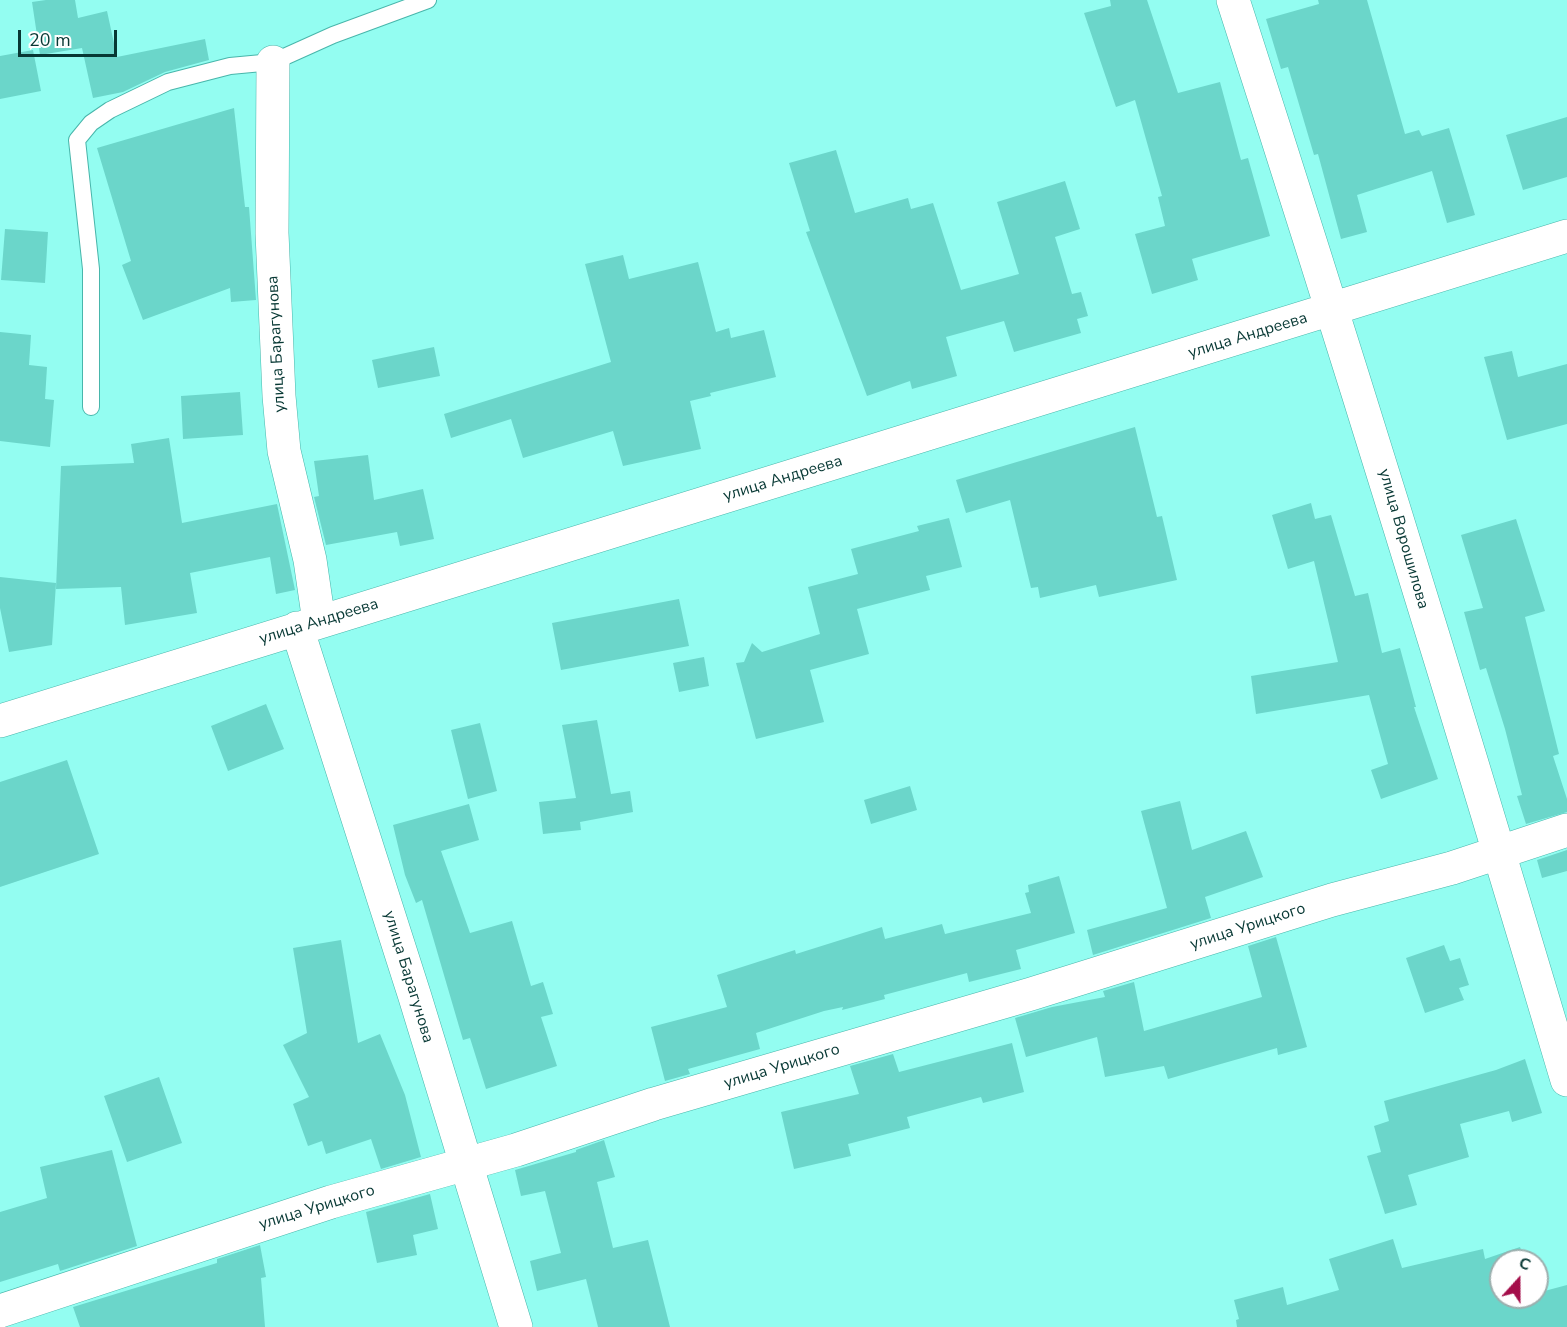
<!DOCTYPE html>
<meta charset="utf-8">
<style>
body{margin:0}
#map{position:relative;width:1567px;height:1327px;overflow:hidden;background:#93fdf1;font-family:"Nunito Sans",sans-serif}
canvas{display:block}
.north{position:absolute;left:1489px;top:1249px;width:60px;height:60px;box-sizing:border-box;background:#fff;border:2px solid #9cafae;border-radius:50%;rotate:21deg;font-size:16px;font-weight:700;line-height:24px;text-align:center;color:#073834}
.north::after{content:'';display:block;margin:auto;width:21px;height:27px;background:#a40e4a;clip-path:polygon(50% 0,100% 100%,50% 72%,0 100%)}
.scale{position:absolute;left:18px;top:30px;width:99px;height:27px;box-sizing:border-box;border:3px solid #073834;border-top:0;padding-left:8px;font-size:18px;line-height:21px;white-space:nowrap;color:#073834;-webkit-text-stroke:4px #fff;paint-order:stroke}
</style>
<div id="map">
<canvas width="1567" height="1327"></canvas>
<div class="north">С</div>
<div class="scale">20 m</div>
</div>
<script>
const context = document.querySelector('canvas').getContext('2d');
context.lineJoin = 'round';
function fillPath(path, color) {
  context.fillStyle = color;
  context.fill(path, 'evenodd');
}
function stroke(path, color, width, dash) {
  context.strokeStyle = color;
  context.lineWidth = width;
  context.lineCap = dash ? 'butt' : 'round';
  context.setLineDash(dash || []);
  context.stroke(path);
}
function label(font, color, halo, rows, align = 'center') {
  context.font = font + ' "Nunito Sans",sans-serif';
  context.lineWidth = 5;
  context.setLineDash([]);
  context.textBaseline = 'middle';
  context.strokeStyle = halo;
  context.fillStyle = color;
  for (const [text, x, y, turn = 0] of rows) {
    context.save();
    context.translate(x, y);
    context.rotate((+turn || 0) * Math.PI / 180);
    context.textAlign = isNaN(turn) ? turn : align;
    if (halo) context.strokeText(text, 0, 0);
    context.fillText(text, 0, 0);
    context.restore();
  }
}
const building = new Path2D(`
 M 46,0 L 75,0 L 78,18 L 107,11 L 117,57 L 205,39 L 209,60 L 165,72 L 123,92 L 93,98 L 82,48 L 40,55 L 32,2 Z
 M 1110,0 L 1147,0 L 1178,93 L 1220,82 L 1241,160 L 1248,158 L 1270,236 L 1192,259 L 1198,280 L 1152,294 L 1135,234 L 1165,226 L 1158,197 L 1162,196 L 1135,100 L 1116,107 L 1084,13 L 1111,6 Z
 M 1318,0 L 1367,0 L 1405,134 L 1419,130 L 1422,136 L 1449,128 L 1475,215 L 1447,223 L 1432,171 L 1357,195 L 1367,232 L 1341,239 L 1318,154 L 1314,155 L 1288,67 L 1281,69 L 1266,19 L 1319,4 Z
 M 33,50 L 41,91 L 0,99 L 0,56 Z
 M 234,108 L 245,207 L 249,207 L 256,300 L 231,302 L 230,288 L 143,320 L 122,265 L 131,261 L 97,148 Z
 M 1567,117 L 1567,177 L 1523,190 L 1506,135 Z
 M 836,150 L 855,213 L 908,198 L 911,209 L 933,203 L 961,290 L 1019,274 L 997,202 L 1065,181 L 1080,229 L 1055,237 L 1072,294 L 1081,292 L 1088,316 L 1077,319 L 1081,333 L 1014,352 L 1004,321 L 946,337 L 957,376 L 912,389 L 910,381 L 867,396 L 806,232 L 810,231 L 789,163 Z
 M 5,229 L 48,232 L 45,283 L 1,280 Z
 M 623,255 L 629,279 L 698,262 L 716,332 L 729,328 L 731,338 L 764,330 L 776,377 L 710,393 L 711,396 L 690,401 L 701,449 L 623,466 L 613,431 L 523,458 L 511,419 L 451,438 L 444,414 L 611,362 L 585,264 Z
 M 0,332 L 31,335 L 29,365 L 47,367 L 45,399 L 54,400 L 50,447 L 0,441 Z
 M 434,347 L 440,376 L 378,388 L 372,360 Z
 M 1512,351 L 1518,377 L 1567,364 L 1567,424 L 1507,440 L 1484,357 Z
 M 240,392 L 243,435 L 183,439 L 181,396 Z
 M 1135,427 L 1157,517 L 1162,516 L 1177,580 L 1099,597 L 1096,585 L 1040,598 L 1038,587 L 1031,588 L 1010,500 L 966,513 L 956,480 Z
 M 169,438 L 182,523 L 277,504 L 295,590 L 276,594 L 270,557 L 190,573 L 197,613 L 125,625 L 121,587 L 56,589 L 61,466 L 134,463 L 131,444 Z
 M 368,455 L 374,500 L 423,489 L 434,539 L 400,546 L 397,532 L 326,545 L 314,497 L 319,496 L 314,461 Z
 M 1311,503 L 1315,519 L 1331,515 L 1355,596 L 1368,593 L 1382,653 L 1400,648 L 1416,707 L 1414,707 L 1438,779 L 1381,799 L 1371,770 L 1388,764 L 1369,695 L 1256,714 L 1251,676 L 1338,662 L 1314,561 L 1288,569 L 1272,515 Z
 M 949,518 L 962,567 L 926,576 L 930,590 L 857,609 L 869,654 L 810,670 L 824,722 L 756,739 L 736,663 L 744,662 L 752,643 L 762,652 L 820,634 L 808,587 L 858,574 L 851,549 L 919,531 L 917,526 Z
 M 1516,519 L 1545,611 L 1525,617 L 1559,754 L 1553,756 L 1567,799 L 1567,812 L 1526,824 L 1517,796 L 1522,795 L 1505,729 L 1486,668 L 1480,670 L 1464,612 L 1483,608 L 1461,535 Z
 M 0,577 L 56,583 L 52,645 L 9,652 L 0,608 Z
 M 679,599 L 689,646 L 561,670 L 552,623 Z
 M 704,657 L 709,686 L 679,692 L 673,663 Z
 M 266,704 L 284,749 L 228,771 L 211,726 Z
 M 597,720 L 611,794 L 630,791 L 633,812 L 580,822 L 581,830 L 543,834 L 539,802 L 576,798 L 562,725 Z
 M 480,723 L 497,791 L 468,799 L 451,730 Z
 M 67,760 L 99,854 L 0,887 L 0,782 Z
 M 910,786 L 917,810 L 871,824 L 864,800 Z
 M 1180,801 L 1192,850 L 1246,831 L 1263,877 L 1205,897 L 1211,918 L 1093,955 L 1087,930 L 1167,908 L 1141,811 Z
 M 469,804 L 479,840 L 441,851 L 470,933 L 512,921 L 531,986 L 543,982 L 553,1014 L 541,1017 L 557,1066 L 486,1089 L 470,1038 L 463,1040 L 422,900 L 416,903 L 405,875 L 393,825 Z
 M 1567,850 L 1567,871 L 1542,878 L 1537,860 Z
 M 1059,876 L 1075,933 L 1016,950 L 1021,969 L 969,982 L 967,973 L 884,995 L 885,999 L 842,1010 L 843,1007 L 824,1011 L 756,1033 L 760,1049 L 688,1069 L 690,1074 L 665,1081 L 651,1027 L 727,1007 L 717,975 L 795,950 L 796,954 L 882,927 L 885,939 L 942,924 L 945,934 L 1031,913 L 1025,893 L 1029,892 L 1028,885 Z
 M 1276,937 L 1307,1047 L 1278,1055 L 1277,1048 L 1168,1079 L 1164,1066 L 1105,1077 L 1097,1037 L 1026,1057 L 1015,1018 L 1052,1007 L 1105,997 L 1103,991 L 1134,982 L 1144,1031 L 1262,997 L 1248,946 Z
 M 341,940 L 358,1043 L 380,1034 L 405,1095 L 421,1157 L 381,1169 L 371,1139 L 326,1154 L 322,1141 L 308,1146 L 293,1104 L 309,1097 L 283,1045 L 307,1033 L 293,948 Z
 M 1444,945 L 1450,961 L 1460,958 L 1469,985 L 1459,988 L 1464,1000 L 1425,1013 L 1406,958 Z
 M 1012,1043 L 1024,1092 L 983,1103 L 981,1097 L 907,1117 L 910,1128 L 848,1144 L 851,1156 L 794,1169 L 781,1112 L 859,1094 L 850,1066 L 893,1054 L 899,1072 Z
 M 1525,1059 L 1542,1113 L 1512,1122 L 1509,1111 L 1460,1124 L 1469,1157 L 1408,1175 L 1417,1205 L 1385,1214 L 1367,1156 L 1381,1152 L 1374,1126 L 1389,1121 L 1384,1101 L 1496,1070 Z
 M 159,1077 L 182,1143 L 127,1162 L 104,1096 Z
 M 604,1140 L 615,1177 L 597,1182 L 613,1248 L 648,1240 L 670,1327 L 598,1327 L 586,1279 L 537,1291 L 530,1261 L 561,1253 L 545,1191 L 521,1196 L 515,1170 L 576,1152 L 576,1150 Z
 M 112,1150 L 137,1246 L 60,1271 L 58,1264 L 0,1282 L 0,1212 L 47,1198 L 40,1167 Z
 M 430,1194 L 438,1229 L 413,1235 L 417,1255 L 377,1263 L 366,1212 Z
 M 1393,1239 L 1402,1268 L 1483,1249 L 1485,1259 L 1520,1247 L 1525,1261 L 1501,1261 L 1501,1297 L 1537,1297 L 1537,1293 L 1567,1285 L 1567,1327 L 1237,1327 L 1236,1320 L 1239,1319 L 1234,1300 L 1283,1287 L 1287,1305 L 1339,1290 L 1329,1259 Z
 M 260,1245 L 266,1277 L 261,1278 L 265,1327 L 80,1327 L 73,1307 L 217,1263 L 217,1259 Z`);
const lane = new Path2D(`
 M 91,407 L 91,269 L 77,140 L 91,123 L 110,110 L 168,82 L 230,66 L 273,62 L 333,35 L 428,0`);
const street = new Path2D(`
 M 1233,0 C 1349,359 1460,719 1567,1080
 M 273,62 L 272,233 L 279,396 L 284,451 L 310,560 L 319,622
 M 297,628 L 415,997 L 516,1327
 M 0,721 L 1567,236
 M 0,1311 L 331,1202 L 516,1150 L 654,1104 L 1031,994 L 1332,900 L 1452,868 L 1567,830`);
const streetNames = [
 ["улица Андреева",1248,336,-17],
 ["улица Барагунова",277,344,-93],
 ["улица Андреева",783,479,-17],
 ["улица Ворошилова",1403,539,74],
 ["улица Андреева",319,622,-17],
 ["улица Урицкого",1248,927,-18],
 ["улица Барагунова",408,977,73],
 ["улица Урицкого",782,1067,-17],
 ["улица Урицкого",317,1208,-17]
];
fillPath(building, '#6bd6ca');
stroke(lane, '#48b6ab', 18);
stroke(street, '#48b6ab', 34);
stroke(lane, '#fff', 16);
stroke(street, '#fff', 33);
label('16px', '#073834', '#fff', streetNames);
</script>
